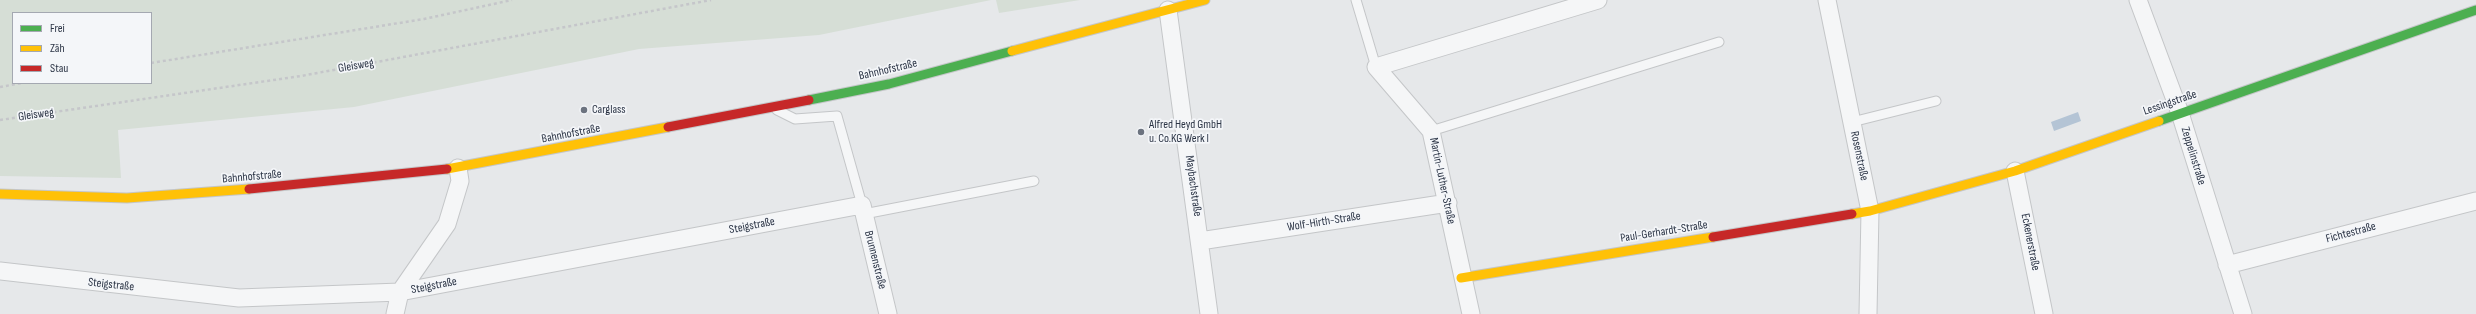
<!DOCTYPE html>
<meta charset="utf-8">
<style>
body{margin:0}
#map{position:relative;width:2476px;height:314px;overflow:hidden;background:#e6e8ea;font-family:"Sofia Sans Condensed",sans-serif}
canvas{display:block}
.legend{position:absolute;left:12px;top:12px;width:140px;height:72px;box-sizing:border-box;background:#f4f6f9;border:1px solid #a4a8b1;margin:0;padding:5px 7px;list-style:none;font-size:12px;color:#2b3445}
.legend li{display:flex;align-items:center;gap:8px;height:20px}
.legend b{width:20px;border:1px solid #a4a8b1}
</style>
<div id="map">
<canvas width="2476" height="314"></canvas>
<ul class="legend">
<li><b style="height:5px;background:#4caf50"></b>Frei</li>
<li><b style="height:5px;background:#ffc107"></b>Zäh</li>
<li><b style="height:5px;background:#c62828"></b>Stau</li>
</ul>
</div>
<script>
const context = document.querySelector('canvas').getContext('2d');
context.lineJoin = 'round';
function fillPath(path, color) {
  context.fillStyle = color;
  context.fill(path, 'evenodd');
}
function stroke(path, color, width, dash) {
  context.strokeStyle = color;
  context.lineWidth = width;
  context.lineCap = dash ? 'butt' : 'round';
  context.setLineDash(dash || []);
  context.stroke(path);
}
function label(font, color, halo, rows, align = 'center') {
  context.font = font + ' "Sofia Sans Condensed",sans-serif';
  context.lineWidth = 3.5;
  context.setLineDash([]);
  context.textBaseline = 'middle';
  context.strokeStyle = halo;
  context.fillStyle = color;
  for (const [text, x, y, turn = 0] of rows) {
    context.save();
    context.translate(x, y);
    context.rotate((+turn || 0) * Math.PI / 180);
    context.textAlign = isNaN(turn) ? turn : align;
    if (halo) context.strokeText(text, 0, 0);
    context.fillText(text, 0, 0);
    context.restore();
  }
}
const green = new Path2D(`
 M 0,0 L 991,0 L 819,35 L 639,49 L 354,107 L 118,130 L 121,178 L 0,176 ZM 13,13 L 151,13 L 151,83 L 13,83 Z
 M 996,0 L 1080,0 L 999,13 Z`);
const water = new Path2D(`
 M 2078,112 L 2081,121 L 2054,131 L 2051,122 Z`);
const path = new Path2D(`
 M 151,63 L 424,19 L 512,0
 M 0,87 L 22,83
 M 0,120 L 301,76 L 711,0`);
const lane = new Path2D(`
 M 1356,0 L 1376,67
 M 777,110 L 795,119 L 837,116 L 862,205
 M 1852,122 L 1936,101
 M 1431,131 L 1719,42
 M 864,214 L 1034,181`);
const street = new Path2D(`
 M 1827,0 L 1870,211 L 1868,314
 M 2138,0 L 2180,113 L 2243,314
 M 1168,10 L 1209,314
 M 2015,171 L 2044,314
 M 1200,241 L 1448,203
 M 2227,265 L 2476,201
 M 0,271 L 239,298 L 400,292 L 862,205 L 888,314
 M 395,314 L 400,292 L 447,224 L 460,181 L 458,168
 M 1471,314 L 1431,131 L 1376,67 L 1598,0`);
const fast = new Path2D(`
 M 809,100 L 889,84 L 1012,51
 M 2159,121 L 2476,10`);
const slow = new Path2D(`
 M 1012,51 L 1205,0
 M 447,169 L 668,127
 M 0,194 L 127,198 L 249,189
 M 1852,214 L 1870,211 L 2015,171 L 2159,121
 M 1461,278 L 1713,237`);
const jam = new Path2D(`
 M 668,127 L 809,100
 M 249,189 L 447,169
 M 1713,237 L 1852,214`);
const markers = [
 [584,110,4,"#6c737f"],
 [1141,132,4,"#6c737f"]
];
const streetNames = [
 ["Gleisweg",356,66,-10],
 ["Bahnhofstraße",888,70,-13],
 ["Lessingstraße",2170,103,-19],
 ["Gleisweg",36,115,-8],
 ["Bahnhofstraße",571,134,-11],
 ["Rosenstraße",1859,156,78],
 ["Zeppelinstraße",2193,156,73],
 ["Bahnhofstraße",252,177,-5],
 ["Martin-Luther-Straße",1442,181,78],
 ["Maybachstraße",1193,186,82],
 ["Wolf-Hirth-Straße",1324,222,-9],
 ["Steigstraße",752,226,-11],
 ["Paul-Gerhardt-Straße",1664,232,-9],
 ["Fichtestraße",2351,233,-15],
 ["Eckenerstraße",2030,242,79],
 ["Brunnenstraße",875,260,76],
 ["Steigstraße",111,285,6],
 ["Steigstraße",434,286,-11]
];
const poiNames = [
 ["Carglass",592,110],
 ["Alfred Heyd GmbH",1149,125],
 ["u. Co.KG Werk I",1149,139]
];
fillPath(green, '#d6ded6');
fillPath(water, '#b4c4d5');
stroke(lane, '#c4c6c8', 11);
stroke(street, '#c4c6c8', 19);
stroke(fast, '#c4c6c8', 11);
stroke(slow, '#c4c6c8', 11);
stroke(jam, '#c4c6c8', 11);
stroke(path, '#c5c6ca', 2.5, [3, 3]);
stroke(lane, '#f5f6f7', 9);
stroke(street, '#f5f6f7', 17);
stroke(fast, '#4caf50', 9);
stroke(slow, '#ffc107', 9);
stroke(jam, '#c62828', 9);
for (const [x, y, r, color] of markers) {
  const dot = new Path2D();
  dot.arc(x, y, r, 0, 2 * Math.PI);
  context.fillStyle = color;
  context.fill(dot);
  stroke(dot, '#f4f6f9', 1.5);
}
label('12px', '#2b3445', '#f4f6f9', streetNames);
label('12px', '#2b3445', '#f4f6f9', poiNames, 'left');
</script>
